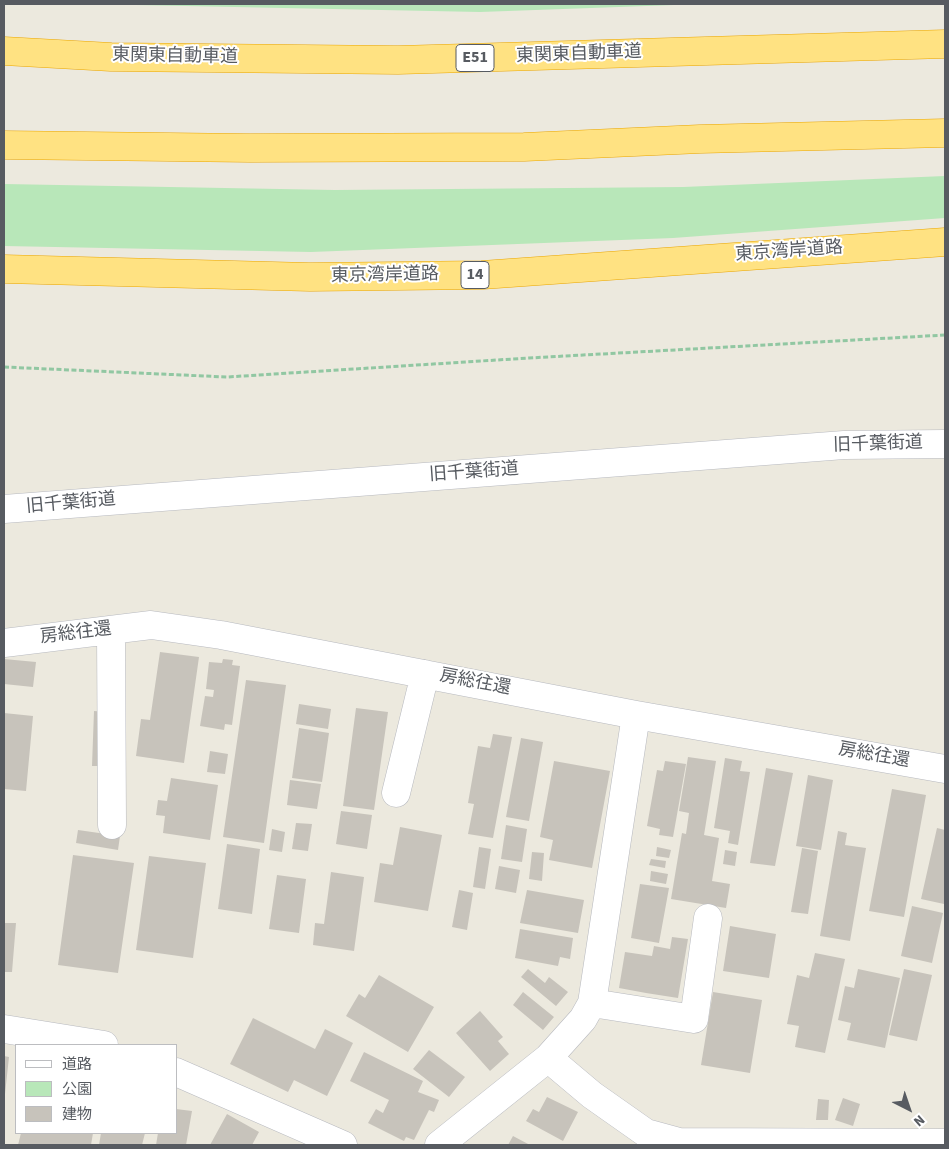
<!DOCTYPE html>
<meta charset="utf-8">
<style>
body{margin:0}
#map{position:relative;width:949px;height:1149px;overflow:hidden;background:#ece9de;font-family:"Source Sans 3","Noto Sans JP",sans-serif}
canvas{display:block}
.frame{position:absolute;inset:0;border:5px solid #575b61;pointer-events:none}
.legend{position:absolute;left:15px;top:1044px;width:162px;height:90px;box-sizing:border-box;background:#fff;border:1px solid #bcbdc0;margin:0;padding:6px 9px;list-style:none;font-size:15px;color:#575b61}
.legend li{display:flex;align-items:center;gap:10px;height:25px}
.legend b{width:25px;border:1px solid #bcbdc0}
.north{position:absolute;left:884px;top:1084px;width:50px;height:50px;-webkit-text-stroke:4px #fff;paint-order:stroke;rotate:139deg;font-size:14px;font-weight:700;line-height:20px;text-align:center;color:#575b61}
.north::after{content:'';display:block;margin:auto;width:18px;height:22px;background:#575b61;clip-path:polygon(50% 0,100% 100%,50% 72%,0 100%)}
</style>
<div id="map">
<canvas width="949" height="1149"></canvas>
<div class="frame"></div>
<ul class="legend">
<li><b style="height:6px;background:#fff"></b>道路</li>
<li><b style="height:14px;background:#b8e7b9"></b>公園</li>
<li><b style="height:14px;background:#c7c3bb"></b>建物</li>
</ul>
<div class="north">N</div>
</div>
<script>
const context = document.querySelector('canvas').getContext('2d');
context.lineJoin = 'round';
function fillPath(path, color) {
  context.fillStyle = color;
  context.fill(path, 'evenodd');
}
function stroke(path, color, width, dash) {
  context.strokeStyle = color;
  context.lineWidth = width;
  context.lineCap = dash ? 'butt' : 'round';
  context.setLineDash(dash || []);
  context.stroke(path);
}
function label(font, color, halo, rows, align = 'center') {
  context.font = font + ' "Source Sans 3","Noto Sans JP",sans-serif';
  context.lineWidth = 4;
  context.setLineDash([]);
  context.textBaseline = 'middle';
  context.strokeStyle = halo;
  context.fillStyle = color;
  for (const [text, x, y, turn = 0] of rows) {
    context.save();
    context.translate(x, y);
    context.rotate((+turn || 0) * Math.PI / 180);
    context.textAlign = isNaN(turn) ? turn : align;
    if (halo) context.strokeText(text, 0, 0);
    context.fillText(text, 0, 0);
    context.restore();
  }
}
const green = new Path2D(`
 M 87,4 L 702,4 L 480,12 Z
 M 945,176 L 945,218 L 673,238 L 311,252 L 4,246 L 4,184 L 335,190 L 683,187 Z`);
const building = new Path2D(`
 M 160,652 L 199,657 L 184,763 L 136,756 L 141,719 L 150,720 Z
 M 4,659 L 36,662 L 33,687 L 4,684 Z
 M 223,659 L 233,660 L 232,665 L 240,666 L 232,725 L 225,724 L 224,730 L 200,726 L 205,696 L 213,697 L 214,690 L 206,689 L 209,662 L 222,663 Z
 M 246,680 L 286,685 L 264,843 L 223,837 Z
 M 299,704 L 331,709 L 328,729 L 296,724 Z
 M 356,708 L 388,712 L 374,810 L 343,806 Z
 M 94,711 L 108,712 L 105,766 L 92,766 Z
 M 4,713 L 33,716 L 26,791 L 4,789 Z
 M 299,728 L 329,733 L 322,782 L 292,778 Z
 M 493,734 L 512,737 L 493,838 L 468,834 L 474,804 L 468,803 L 478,746 L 490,748 Z
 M 521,738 L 543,742 L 529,821 L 506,817 Z
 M 210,751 L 228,754 L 225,774 L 207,772 Z
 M 688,757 L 716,761 L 704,835 L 719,838 L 712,881 L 730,884 L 726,908 L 671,899 L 682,833 L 686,834 L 689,813 L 679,811 Z
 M 725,758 L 742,761 L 740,771 L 750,772 L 738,845 L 728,843 L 730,831 L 714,828 Z
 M 554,761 L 610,771 L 592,868 L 549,860 L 553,840 L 540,837 Z
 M 665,761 L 686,764 L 673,837 L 659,835 L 660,829 L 647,826 L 657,770 L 663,771 Z
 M 766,768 L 793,773 L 775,866 L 750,863 Z
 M 808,775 L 833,780 L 821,850 L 796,846 Z
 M 171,778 L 218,785 L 210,840 L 163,833 L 165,816 L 156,815 L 158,800 L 167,801 Z
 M 290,780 L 321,784 L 317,809 L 287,805 Z
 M 892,789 L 926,795 L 904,917 L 869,911 Z
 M 341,811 L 372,815 L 367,849 L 336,844 Z
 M 296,823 L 312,824 L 308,851 L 292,849 Z
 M 506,825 L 527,829 L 522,862 L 501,859 Z
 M 400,827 L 442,835 L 428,911 L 374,902 L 380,863 L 393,865 Z
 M 937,828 L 945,830 L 944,904 L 921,899 Z
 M 272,829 L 285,832 L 282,852 L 269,850 Z
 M 78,830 L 120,836 L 118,850 L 76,843 Z
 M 838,831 L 847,833 L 845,845 L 866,848 L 850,941 L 820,936 Z
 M 227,844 L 260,849 L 252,914 L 218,909 Z
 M 479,847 L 491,849 L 485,889 L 473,887 Z
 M 657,847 L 671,850 L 669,858 L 656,856 Z
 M 802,848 L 818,851 L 808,914 L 791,912 Z
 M 725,850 L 737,852 L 735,866 L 723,864 Z
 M 532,852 L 544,853 L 542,881 L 529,879 Z
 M 73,855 L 134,863 L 118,973 L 58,965 Z
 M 149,856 L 206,863 L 193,958 L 136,950 Z
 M 651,859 L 666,861 L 665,868 L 649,865 Z
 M 499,866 L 520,870 L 516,893 L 495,889 Z
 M 651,871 L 668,874 L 666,884 L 650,881 Z
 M 331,872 L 364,877 L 354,951 L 313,945 L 315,923 L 324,924 Z
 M 277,875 L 306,879 L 299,933 L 269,929 Z
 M 640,884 L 669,888 L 659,943 L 631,938 Z
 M 459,890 L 473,893 L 467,930 L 452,927 Z
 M 527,890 L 584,900 L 578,933 L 520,923 Z
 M 912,906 L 943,913 L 932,963 L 901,956 Z
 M 4,923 L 16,923 L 12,972 L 4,972 Z
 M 730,926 L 776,934 L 769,978 L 723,971 Z
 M 520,929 L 573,938 L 570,959 L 560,957 L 558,966 L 515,958 Z
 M 672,937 L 688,939 L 678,998 L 646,993 L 648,982 L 646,993 L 619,988 L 625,952 L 652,956 L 654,946 L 670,949 Z
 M 815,953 L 845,959 L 825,1053 L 795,1047 L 799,1026 L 787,1024 L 797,975 L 809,978 Z
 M 528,969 L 545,983 L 549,977 L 568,992 L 556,1006 L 521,977 Z
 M 858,969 L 900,978 L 885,1048 L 847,1040 L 851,1023 L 838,1020 L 845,986 L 854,988 Z
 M 904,969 L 932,975 L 917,1041 L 889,1035 Z
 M 379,975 L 434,1007 L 408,1052 L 346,1016 L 359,994 L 365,998 Z
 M 523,992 L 554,1017 L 543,1030 L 513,1005 Z
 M 713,992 L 762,1000 L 750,1073 L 701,1065 Z
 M 480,1011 L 503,1037 L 498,1041 L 509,1054 L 490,1071 L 456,1033 Z
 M 253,1018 L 315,1049 L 325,1029 L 353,1043 L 327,1096 L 294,1080 L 288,1092 L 230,1064 Z
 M 429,1050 L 465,1077 L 449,1097 L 413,1069 Z
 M 364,1052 L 423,1081 L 418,1092 L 439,1100 L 434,1112 L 429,1110 L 414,1140 L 406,1137 L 404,1141 L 368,1123 L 376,1109 L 383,1113 L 389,1100 L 350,1081 Z
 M 4,1056 L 9,1057 L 5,1094 L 4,1094 Z
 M 547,1097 L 578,1112 L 563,1141 L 526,1121 L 533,1109 L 539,1112 Z
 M 843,1098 L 860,1104 L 853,1126 L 835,1120 Z
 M 818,1099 L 829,1100 L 828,1120 L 816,1120 Z
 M 176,1109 L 192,1111 L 186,1145 L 156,1145 L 158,1133 L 176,1133 Z
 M 227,1114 L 259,1132 L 252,1145 L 210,1145 Z
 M 21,1133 L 93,1133 L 91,1145 L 18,1145 Z
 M 101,1133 L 145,1133 L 142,1145 L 99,1145 Z
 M 513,1136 L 530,1145 L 508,1145 Z`);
const path = new Path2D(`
 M 4,367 L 227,377 L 529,358 L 945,335`);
const minor = new Path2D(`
 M 4,509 L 844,445 L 945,444
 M 111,630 L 112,825
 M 4,643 L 151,625 L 221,635 L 636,715 L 945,769
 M 396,793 L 425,674
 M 592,1003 L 694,1019 L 708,918
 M 4,1029 L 104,1045
 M 548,1058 L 592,1095 L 646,1133 L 679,1142 L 945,1143
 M 176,1072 L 343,1145
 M 439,1145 L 548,1058 L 583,1019 L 592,1003 L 636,715`);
const highway = new Path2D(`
 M 4,51 L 111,57 L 398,60 L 945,44
 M 4,145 L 250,148 L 524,147 L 700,139 L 945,133
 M 4,269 L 310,277 L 482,275 L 945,242`);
const shields = [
 [475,58,38],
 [475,275,28]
];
const shieldNames = [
 ["E51",475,58],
 ["14",475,275]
];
const streetNames = [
 ["東関東自動車道",579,55,-2],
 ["東関東自動車道",175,57,1],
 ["東京湾岸道路",789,252,-4],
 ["東京湾岸道路",385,276,-1],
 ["旧千葉街道",878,445,-2],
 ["旧千葉街道",474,473,-4],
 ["旧千葉街道",71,504,-5],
 ["房総往還",76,634,-7],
 ["房総往還",475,683,11],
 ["房総往還",874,756,10]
];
fillPath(green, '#b8e7b9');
fillPath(building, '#c7c3bb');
stroke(minor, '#b7b9bf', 29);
stroke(highway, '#eaa600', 29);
stroke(path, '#91c7a2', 3, [5, 2.5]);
stroke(minor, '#fff', 28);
stroke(highway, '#ffe282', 28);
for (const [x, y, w] of shields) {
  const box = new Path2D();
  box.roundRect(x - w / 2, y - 13.5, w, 27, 4);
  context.fillStyle = '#fff';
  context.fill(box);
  stroke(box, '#575b61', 1);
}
label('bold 16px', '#575b61', null, shieldNames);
label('18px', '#575b61', '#fff', streetNames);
</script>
